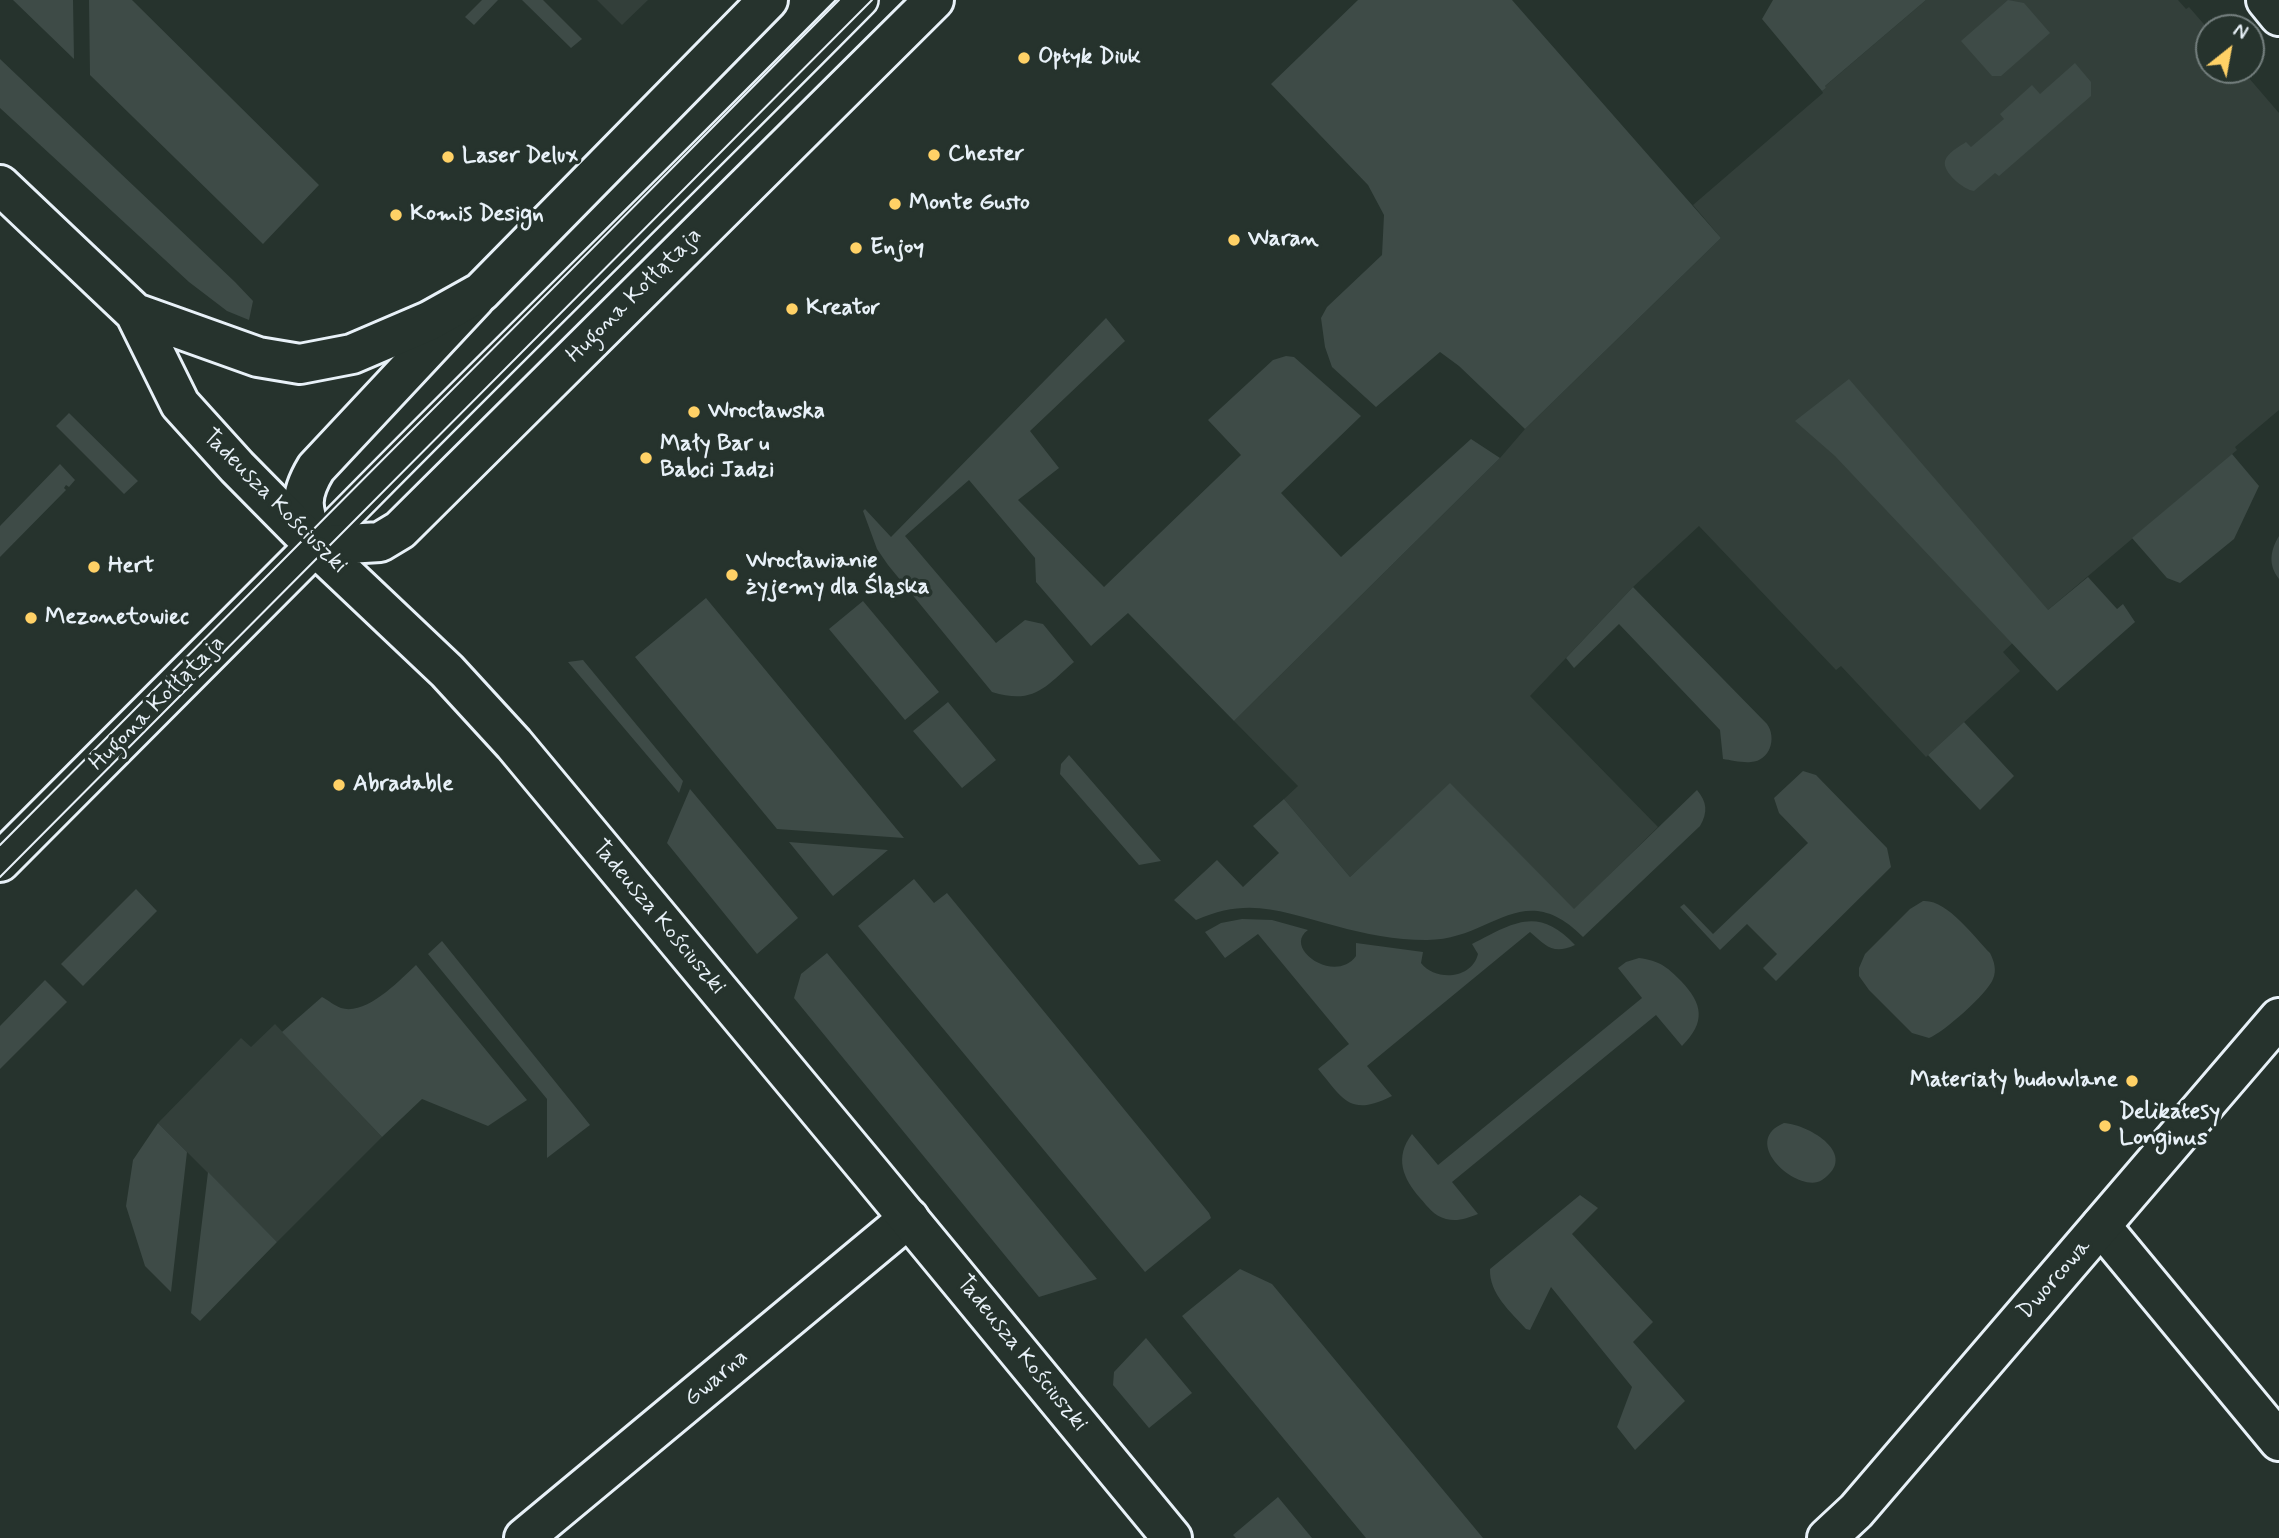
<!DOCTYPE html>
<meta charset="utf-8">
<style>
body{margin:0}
#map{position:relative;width:2279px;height:1538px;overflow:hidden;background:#26332d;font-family:Mynerve,sans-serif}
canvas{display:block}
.north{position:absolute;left:2195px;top:14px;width:70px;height:70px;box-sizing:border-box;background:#26332d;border:2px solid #747f7e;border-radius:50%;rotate:31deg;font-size:19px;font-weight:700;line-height:28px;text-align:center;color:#e8f1f8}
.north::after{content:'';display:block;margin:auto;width:24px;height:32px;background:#ffd166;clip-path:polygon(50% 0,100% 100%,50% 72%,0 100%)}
</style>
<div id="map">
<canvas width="2279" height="1538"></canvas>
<div class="north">N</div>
</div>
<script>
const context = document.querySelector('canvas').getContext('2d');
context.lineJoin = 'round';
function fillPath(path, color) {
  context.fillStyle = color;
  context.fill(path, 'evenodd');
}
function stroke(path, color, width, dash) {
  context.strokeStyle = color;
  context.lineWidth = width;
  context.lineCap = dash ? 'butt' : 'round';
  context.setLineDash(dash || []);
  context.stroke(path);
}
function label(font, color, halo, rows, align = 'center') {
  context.font = font + ' Mynerve,sans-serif';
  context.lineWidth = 7;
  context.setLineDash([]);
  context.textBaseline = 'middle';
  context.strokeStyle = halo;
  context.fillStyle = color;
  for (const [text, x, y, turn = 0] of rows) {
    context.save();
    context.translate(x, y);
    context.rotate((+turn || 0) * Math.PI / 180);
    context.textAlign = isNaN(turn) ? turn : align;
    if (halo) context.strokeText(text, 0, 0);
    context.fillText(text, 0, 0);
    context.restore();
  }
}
const built = new Path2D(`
 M 597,0 L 648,0 L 622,25 Z
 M 1926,0 L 2178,0 L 2186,9 L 2189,7 L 2209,30 L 2209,70 L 2242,70 L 2279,113 L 2279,410 L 2235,447 L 2237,450 L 2048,610 L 2003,652 L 2020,671 L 1926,757 L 1841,666 L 1836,670 L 1699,526 L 1633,587 L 1530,696 L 1658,827 L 1574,910 L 1450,784 L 1350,877 L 1284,799 L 1298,786 L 1234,721 L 1500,458 L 1525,429 L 1721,238 L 1693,205 L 1823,93 L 1822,91 L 1826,88 L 1824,87 Z
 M 275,1024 L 382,1137 L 277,1242 L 158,1123 L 241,1038 L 251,1047 Z`);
const green = new Path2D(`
 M 13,0 L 73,0 L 74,59 Z
 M 89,0 L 132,0 L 319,185 L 263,244 L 90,75 Z
 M 482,0 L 498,0 L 474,25 L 465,17 Z
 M 522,0 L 543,0 L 582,39 L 571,48 Z
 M 1358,0 L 1512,0 L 1721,238 L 1525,429 L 1459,366 L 1440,352 L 1376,407 L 1332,367 L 1325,347 L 1321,318 L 1327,307 L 1382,255 L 1384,215 L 1368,185 L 1271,84 Z
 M 1773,0 L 1926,0 L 1825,86 L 1826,88 L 1822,91 L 1762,19 Z
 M 2008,0 L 2024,3 L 2050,33 L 2001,76 L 1992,76 L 1961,41 Z
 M 0,59 L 235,282 L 253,301 L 249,320 L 227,311 L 189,282 L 0,108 Z
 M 2075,63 L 2091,82 L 2091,96 L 1999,176 L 1995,173 L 1974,191 C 1964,190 1942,172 1945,161 C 1947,153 1960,146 1966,142 L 1971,147 L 2004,119 L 2000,114 L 2032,85 L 2040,94 Z
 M 1106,318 L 1125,341 L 1030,431 L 1059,468 L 1018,500 L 1104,587 L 1241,455 L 1208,420 L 1273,360 L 1286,356 L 1294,357 L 1361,416 L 1281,493 L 1341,557 L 1471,439 L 1500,458 L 1234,721 L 1128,613 L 1091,646 L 1036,582 L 1035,558 L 969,480 L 905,536 L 996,643 L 1025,620 L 1043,624 L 1074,662 C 1045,687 1034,705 992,692 L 888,565 L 877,549 L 863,511 L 865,509 L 891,537 Z
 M 1849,379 L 2048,610 L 2088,577 L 2117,609 L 2123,604 L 2135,622 L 2057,691 L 1835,456 L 1795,421 Z
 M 69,413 L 138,481 L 124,494 L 56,426 Z
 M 2232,454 L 2259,486 L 2234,539 L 2180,583 L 2167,578 L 2132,538 Z
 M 60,464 L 75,480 L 69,487 L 66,485 L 64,488 L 66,490 L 0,557 L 0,526 Z
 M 2279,536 L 2279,579 C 2268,565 2270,551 2279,536 Z
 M 1633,587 L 1767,724 C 1777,738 1770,761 1751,762 C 1742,763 1731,760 1723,759 L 1720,730 L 1619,624 L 1574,668 L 1566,658 Z
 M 706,598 L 904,838 L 777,829 L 635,657 Z
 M 863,601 L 939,692 L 905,720 L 829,629 Z
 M 583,660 L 683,781 L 679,793 L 568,662 Z
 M 948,702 L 996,760 L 962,788 L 913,731 Z
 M 1964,722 L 2014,776 L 1980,810 L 1928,755 Z
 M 1069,755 L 1161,861 L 1139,865 L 1060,774 L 1061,764 Z
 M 1803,771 L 1816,775 L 1887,848 L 1891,867 L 1776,981 L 1763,968 L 1777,954 L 1747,924 L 1720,950 L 1680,907 L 1684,904 L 1713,934 L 1808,843 L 1779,813 L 1774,798 Z
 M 1450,783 L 1574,909 L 1697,790 C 1707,802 1708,812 1700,826 L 1583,937 C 1522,876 1492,941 1426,940 C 1395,940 1365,934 1336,926 C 1283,912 1249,896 1196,920 L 1174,900 L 1217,860 L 1243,887 L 1279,853 L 1253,826 L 1284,799 L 1350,877 Z
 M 690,789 L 798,918 L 757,954 L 667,843 Z
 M 789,842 L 888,850 L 833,896 Z
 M 914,879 L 934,903 L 947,893 L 1209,1213 L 1211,1218 L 1145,1272 L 858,926 Z
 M 136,889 L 157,911 L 83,986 L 61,964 Z
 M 1923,901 C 1947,899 1974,937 1990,953 C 1994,961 1997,970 1993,979 C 1988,993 1943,1033 1929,1038 L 1912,1033 L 1869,990 L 1859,976 L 1859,968 L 1865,954 L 1910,909 Z
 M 1242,919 L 1272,920 L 1308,930 C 1282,948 1335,985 1356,956 L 1356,943 L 1423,952 L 1421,963 C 1436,982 1472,979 1478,954 L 1472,944 C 1513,923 1538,905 1575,945 C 1553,955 1546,946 1530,932 L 1367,1066 L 1392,1096 C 1350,1117 1344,1100 1318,1069 L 1349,1044 L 1258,934 L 1225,958 L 1205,932 L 1221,923 Z
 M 442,941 L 590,1125 L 547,1158 L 547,1099 L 428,954 Z
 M 827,953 L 1097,1279 L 1039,1297 L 794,998 L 801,974 Z
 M 1639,958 C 1660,961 1666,966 1681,981 C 1703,1004 1706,1022 1682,1046 L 1656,1015 L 1452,1182 L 1478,1214 C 1467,1218 1458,1222 1446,1219 C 1434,1216 1428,1207 1420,1198 C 1403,1178 1394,1158 1412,1134 L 1438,1165 L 1642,998 L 1618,968 L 1626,962 Z
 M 416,965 L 527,1100 L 488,1126 L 422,1099 L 382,1137 L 282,1032 L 322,997 C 328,1000 335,1006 341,1008 C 366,1016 400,980 416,965 Z
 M 45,980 L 67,1002 L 0,1069 L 0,1026 Z
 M 158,1123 L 187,1152 L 171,1292 L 145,1266 L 126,1206 L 133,1160 Z
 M 1784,1123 C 1810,1125 1860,1155 1822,1180 C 1799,1195 1738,1142 1784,1123 Z
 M 208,1172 L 277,1242 L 200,1321 L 191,1313 Z
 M 1580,1195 L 1598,1208 L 1572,1234 L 1653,1322 L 1633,1342 L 1685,1401 L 1635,1450 L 1617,1427 L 1632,1387 L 1551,1287 L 1530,1330 L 1526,1329 C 1511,1312 1489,1294 1490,1269 Z
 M 1240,1269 L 1272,1284 L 1483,1538 L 1366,1538 L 1182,1316 Z
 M 1146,1338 L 1192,1393 L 1149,1428 L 1113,1385 L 1114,1372 Z
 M 1278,1497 L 1312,1538 L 1236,1538 L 1233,1535 Z`);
const service = new Path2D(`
 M 315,546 C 495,362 680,183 861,0`);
const minor = new Path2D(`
 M 315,546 C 304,512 296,501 316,468 L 475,298
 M 2101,1226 L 2279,1441
 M 524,1538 L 909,1218`);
const tertiary = new Path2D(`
 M 0,185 L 135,313 L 180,404 L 237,467 L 315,546 L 447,671 L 514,744 L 871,1173 L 1172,1538
 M 135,313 L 258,357 L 300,364 L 352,354 L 429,321 L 481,292 L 768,0
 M 0,862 L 315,546 L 380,542 L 400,530 L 934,0
 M 1827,1538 L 1856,1511 L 2279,1018`);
const secondary = new Path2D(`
 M 2266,0 L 2279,16`);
const tram = new Path2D(`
 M 0,845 L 839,0
 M 0,877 L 872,0`);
const markers = [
 [1024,58,7,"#ffd166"],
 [934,155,7,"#ffd166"],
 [448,157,7,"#ffd166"],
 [895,204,7,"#ffd166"],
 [396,215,7,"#ffd166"],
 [1234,240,7,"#ffd166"],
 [856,248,7,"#ffd166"],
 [792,309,7,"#ffd166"],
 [694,412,7,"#ffd166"],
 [646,458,7,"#ffd166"],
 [94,567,7,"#ffd166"],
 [732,575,7,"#ffd166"],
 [31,618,7,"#ffd166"],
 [339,785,7,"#ffd166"],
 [2132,1081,7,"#ffd166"],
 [2105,1126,7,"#ffd166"]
];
const poiNames = [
 ["Optyk Diuk",1038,58],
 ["Chester",948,155],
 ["Laser Delux",462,157],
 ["Monte Gusto",909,204],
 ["Komis Design",410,215],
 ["Waran",1248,240],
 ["Enjoy",870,248],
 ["Kreator",806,309],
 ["Wrocławska",708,412],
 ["Mały Bar u",660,445],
 ["Babci Jadzi",660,471],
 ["Wrocławianie",746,562],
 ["żyjemy dla Śląska",746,588],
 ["Hert",108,567],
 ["Mezonetowiec",45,618],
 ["Abradable",353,785],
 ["Materiały budowlane",2118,1081,"right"],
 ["Delikatesy",2119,1113],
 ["Longinus",2119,1139]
];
const streetNames = [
 ["Hugona Kołłątaja",635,296,-45],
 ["Tadeusza Kościuszki",274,502,45],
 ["Hugona Kołłątaja",158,704,-45],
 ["Tadeusza Kościuszki",658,918,50],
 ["Dworcowa",2055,1280,-49],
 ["Tadeusza Kościuszki",1021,1354,51],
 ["Gwarna",717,1379,-40]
];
fillPath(built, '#333f3a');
fillPath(green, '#3e4b47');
stroke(service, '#e8f1f8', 38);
stroke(minor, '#e8f1f8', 44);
stroke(tertiary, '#e8f1f8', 44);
stroke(secondary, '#e8f1f8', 44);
stroke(service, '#26332d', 33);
stroke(minor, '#26332d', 38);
stroke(tertiary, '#26332d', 38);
stroke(secondary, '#26332d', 38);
stroke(tram, '#e8f1f8', 2);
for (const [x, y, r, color] of markers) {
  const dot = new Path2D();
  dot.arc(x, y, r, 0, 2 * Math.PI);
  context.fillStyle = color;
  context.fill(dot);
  stroke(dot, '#26332d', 2.5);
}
label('bold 23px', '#e8f1f8', '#26332d', poiNames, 'left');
label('23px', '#e8f1f8', '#26332d', streetNames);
</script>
